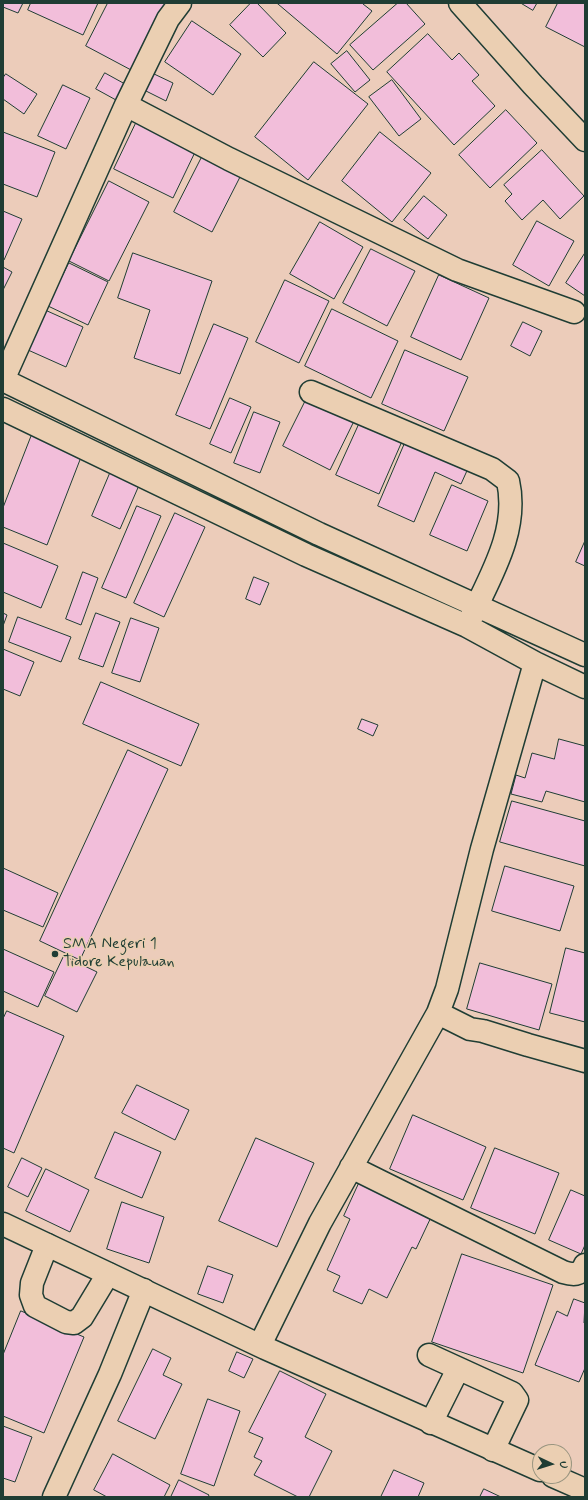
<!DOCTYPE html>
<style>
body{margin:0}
#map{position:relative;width:588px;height:1500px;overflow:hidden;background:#ecccba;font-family:Mynerve,sans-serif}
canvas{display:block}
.frame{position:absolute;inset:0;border:4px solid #1f3d34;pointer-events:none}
.north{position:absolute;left:532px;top:1444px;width:40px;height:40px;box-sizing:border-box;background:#ebcfb2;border:1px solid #999580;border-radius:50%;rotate:94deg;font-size:11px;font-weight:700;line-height:16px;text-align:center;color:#1f3d34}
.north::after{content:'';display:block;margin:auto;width:14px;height:18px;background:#1f3d34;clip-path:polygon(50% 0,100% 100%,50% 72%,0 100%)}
</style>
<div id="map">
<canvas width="588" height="1500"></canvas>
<div class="frame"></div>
<div class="north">U</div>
</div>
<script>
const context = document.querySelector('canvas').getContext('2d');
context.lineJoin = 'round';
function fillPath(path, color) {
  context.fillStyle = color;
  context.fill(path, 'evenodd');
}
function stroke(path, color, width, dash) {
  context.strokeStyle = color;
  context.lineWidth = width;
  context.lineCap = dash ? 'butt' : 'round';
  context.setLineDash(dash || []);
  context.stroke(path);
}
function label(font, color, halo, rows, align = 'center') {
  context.font = font + ' Mynerve,sans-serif';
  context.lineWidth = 3;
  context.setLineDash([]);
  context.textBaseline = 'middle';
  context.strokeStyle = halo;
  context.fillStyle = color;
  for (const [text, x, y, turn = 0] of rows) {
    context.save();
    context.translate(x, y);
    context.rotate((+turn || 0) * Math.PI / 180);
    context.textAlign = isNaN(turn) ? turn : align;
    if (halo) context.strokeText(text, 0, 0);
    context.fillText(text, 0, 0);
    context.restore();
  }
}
const building = new Path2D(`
 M 3,3 L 23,3 L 18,13 L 3,7 Z
 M 31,3 L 98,3 L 83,35 L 28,10 Z
 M 108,3 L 168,3 L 133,71 L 86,46 Z
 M 251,3 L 257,3 L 286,33 L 263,57 L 230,25 Z
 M 279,3 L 364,3 L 363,4 L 372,11 L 337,54 L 278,4 Z
 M 398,3 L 406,3 L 425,24 L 373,70 L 350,45 Z
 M 521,3 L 537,3 L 533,10 Z
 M 558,3 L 585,3 L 585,47 L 546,27 Z
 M 192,21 L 241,54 L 213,95 L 165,62 Z
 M 428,34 L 452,60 L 459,53 L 479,75 L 472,81 L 495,106 L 454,145 L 387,72 Z
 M 347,51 L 370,80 L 355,92 L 331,64 Z
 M 314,62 L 368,104 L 308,180 L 255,137 Z
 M 105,73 L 125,84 L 116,100 L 96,89 Z
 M 152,73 L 173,83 L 166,101 L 144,90 Z
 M 6,74 L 37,94 L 24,114 L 3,99 L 3,78 Z
 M 392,80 L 421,119 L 399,136 L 369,97 Z
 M 63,85 L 90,98 L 66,149 L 38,136 Z
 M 506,110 L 537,143 L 490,188 L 459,155 Z
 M 138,119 L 197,148 L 173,198 L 114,169 Z
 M 3,132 L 55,152 L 37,197 L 3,184 Z
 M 380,132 L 431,173 L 392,222 L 342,181 Z
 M 542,150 L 584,196 L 560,219 L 543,200 L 522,220 L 505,201 L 512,194 L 504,185 Z
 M 202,157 L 240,177 L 212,232 L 174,212 Z
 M 109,181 L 149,202 L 109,281 L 69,261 Z
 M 424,196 L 447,215 L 428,239 L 404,220 Z
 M 3,211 L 22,219 L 4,260 L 3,260 Z
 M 537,221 L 574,241 L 549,286 L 513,265 Z
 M 320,222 L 363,247 L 334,299 L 290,274 Z
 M 371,249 L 415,271 L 387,326 L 343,303 Z
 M 133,253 L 212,281 L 180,374 L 134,358 L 150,310 L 118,298 Z
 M 585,253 L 585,296 L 566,283 Z
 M 69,263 L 108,282 L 88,325 L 48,306 Z
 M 3,267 L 12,272 L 3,290 Z
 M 439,275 L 489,298 L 461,360 L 411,337 Z
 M 285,280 L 329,301 L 299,363 L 256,342 Z
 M 332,309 L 398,341 L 371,398 L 305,366 Z
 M 45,310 L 83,327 L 66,367 L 28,350 Z
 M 523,322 L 542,331 L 530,356 L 511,346 Z
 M 214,324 L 248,338 L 210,429 L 176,415 Z
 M 405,350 L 468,377 L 444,431 L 382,404 Z
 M 309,394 L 356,417 L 330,470 L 283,446 Z
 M 230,398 L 251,407 L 231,453 L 210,444 Z
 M 254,412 L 280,422 L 260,473 L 234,463 Z
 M 361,420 L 403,439 L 379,494 L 336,475 Z
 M 33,432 L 83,452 L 47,545 L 3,527 L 3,508 Z
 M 408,436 L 470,464 L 461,484 L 435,472 L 414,522 L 378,506 Z
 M 111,471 L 140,483 L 120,529 L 92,516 Z
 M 452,485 L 488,501 L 467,551 L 430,535 Z
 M 137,506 L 161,516 L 126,598 L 102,588 Z
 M 175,513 L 205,527 L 164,617 L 134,603 Z
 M 585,541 L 585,566 L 576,562 Z
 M 3,543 L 58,566 L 41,608 L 3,592 Z
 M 83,572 L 98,578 L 81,625 L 66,619 Z
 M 254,577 L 269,583 L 260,605 L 246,599 Z
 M 3,613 L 7,615 L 3,626 Z
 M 96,613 L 120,622 L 103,667 L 79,659 Z
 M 18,617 L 71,637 L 61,662 L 9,642 Z
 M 131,618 L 159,628 L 140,682 L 112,673 Z
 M 3,649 L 34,662 L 20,696 L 3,689 Z
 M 101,682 L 199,724 L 181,766 L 83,724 Z
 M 362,719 L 378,725 L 373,736 L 358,729 Z
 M 559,739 L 585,746 L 585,802 L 546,791 L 542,802 L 511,794 L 516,775 L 525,778 L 532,753 L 554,759 Z
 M 128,750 L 168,769 L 80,960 L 40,941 Z
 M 512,801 L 585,821 L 585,866 L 500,842 Z
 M 505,866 L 574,886 L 560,931 L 492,911 Z
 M 3,868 L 58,893 L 43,927 L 3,910 Z
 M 566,948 L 585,953 L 585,1022 L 550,1013 Z
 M 3,949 L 54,972 L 38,1007 L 3,991 Z
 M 64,956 L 97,972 L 77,1012 L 45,996 Z
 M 480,963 L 552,984 L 539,1030 L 467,1009 Z
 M 7,1011 L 64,1036 L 14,1153 L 3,1148 L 3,1019 Z
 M 137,1085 L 189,1110 L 175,1140 L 122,1113 Z
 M 413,1115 L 486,1147 L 463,1200 L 390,1169 Z
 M 115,1132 L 161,1152 L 142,1198 L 95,1178 Z
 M 256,1138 L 314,1163 L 277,1247 L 219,1221 Z
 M 495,1148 L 559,1173 L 535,1234 L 471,1208 Z
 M 22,1158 L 42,1168 L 28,1197 L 8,1187 Z
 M 46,1169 L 89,1190 L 70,1232 L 26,1211 Z
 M 361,1179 L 433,1213 L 416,1249 L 412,1247 L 387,1298 L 369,1289 L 362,1304 L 333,1291 L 340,1276 L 327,1270 L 350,1219 L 344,1216 Z
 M 571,1190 L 585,1196 L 585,1245 L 581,1254 L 549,1240 Z
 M 122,1202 L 164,1217 L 149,1263 L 107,1249 Z
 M 462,1254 L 553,1285 L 523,1373 L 432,1342 Z
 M 208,1266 L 233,1275 L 223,1303 L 198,1294 Z
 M 574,1299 L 585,1303 L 584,1323 L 585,1323 L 585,1368 L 579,1382 L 535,1365 L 557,1311 L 567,1316 Z
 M 21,1311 L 84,1337 L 44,1433 L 3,1416 L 3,1355 Z
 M 153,1349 L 171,1358 L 163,1375 L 182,1384 L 155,1439 L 118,1421 Z
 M 237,1352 L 253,1359 L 244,1378 L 229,1371 Z
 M 280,1371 L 326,1394 L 305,1437 L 332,1451 L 309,1497 L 298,1497 L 254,1475 L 262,1461 L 254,1457 L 263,1438 L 249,1432 Z
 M 208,1399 L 240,1411 L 214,1486 L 181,1474 Z
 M 3,1426 L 32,1437 L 15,1482 L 3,1478 Z
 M 113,1454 L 170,1485 L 164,1497 L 107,1497 L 94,1490 Z
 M 394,1470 L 424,1483 L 418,1497 L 381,1497 Z
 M 179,1480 L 209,1495 L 208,1497 L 171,1497 Z
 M 484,1489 L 501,1497 L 480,1497 Z`);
const minor = new Path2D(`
 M 460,3 L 533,85 L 585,140
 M 126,105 L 229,159 L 457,270 L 574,312
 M 3,380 L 319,534 L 585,655
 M 3,380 L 126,105 L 168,19 L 180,3
 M 311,392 L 492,469 L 508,481 C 519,530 491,575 471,618
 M 3,409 L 306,555 L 467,626 L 535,663 L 585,687
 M 535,663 L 482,849 L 447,989 L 438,1013 L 470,1029 L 483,1031 L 528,1045 L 585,1061
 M 351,1167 L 563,1272 C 573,1275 580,1276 585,1265
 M 47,1245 L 32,1283 L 31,1295 L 35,1306 L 66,1322 L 74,1323 L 82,1317 L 108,1274
 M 260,1345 L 320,1223 L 438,1013
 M 429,1355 L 512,1393 L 517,1400 L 493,1450
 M 431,1423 L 458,1369
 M 54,1497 L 110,1374 L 144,1290`);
const highway = new Path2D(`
 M 3,1224 L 265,1348 L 540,1470
 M 553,1476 L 585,1490`);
const markers = [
 [55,954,4,"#1f3d34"]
];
const poiNames = [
 ["SMA Negeri 1",63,945],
 ["Tidore Kepulauan",63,963]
];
fillPath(building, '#f2beda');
stroke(building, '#1f3d34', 1);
stroke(minor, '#1f3d34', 25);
stroke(highway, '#1f3d34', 25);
stroke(minor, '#ebcfb2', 22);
stroke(highway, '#ebcfb2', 22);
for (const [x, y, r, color] of markers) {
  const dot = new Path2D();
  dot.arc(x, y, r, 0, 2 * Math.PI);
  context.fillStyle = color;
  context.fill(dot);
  stroke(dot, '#ebcfb2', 1.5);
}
label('16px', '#1f3d34', '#ebcfb2', poiNames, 'left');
</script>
